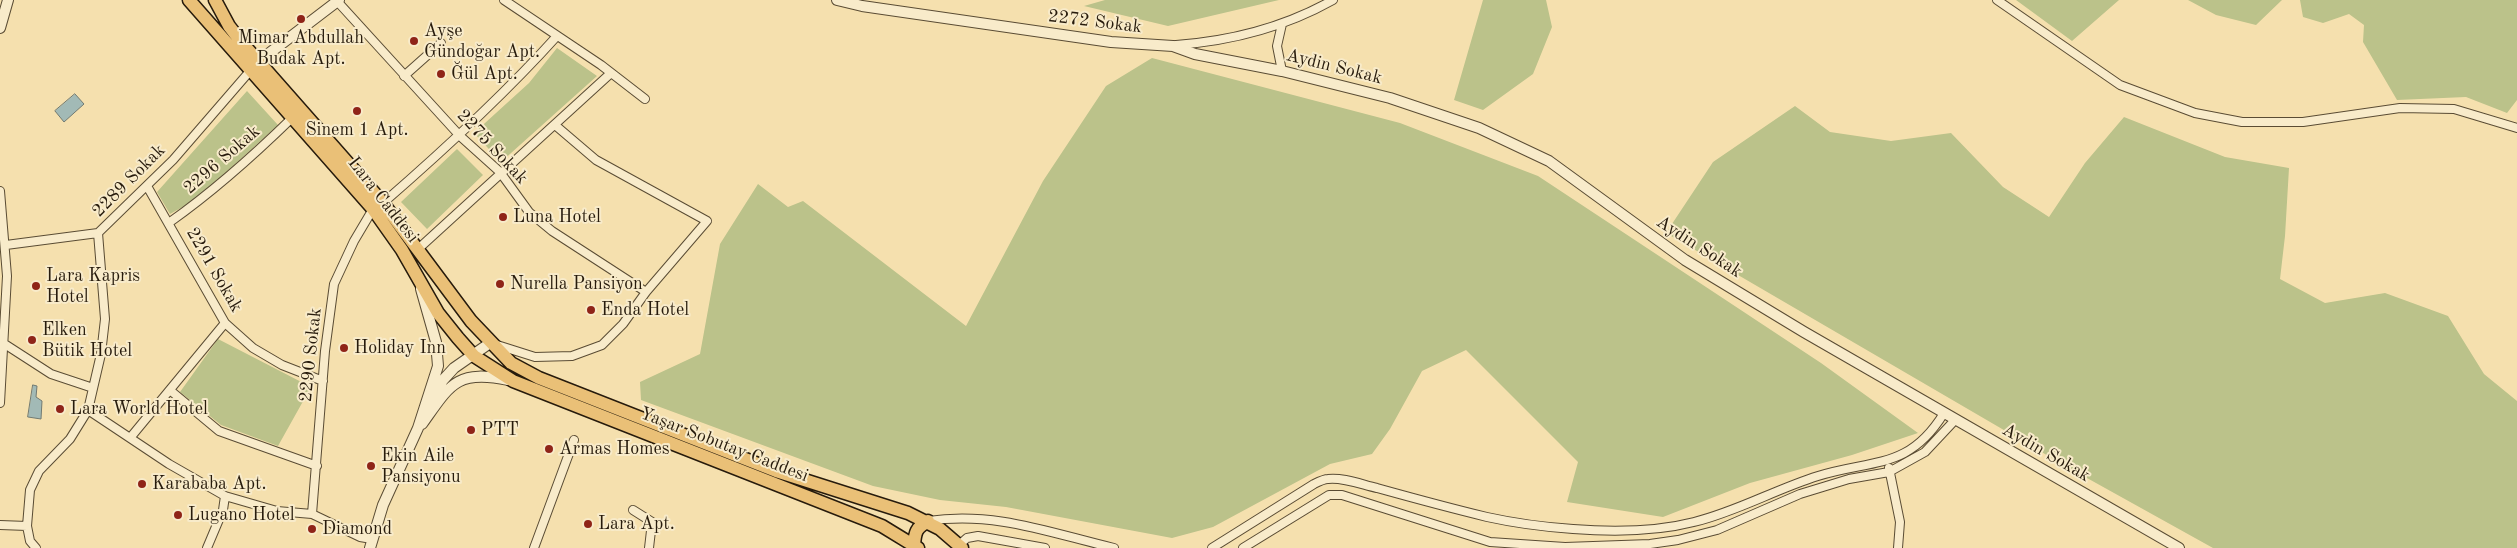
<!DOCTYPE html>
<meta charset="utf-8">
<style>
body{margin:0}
canvas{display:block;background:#f5e0ae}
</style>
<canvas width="2517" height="548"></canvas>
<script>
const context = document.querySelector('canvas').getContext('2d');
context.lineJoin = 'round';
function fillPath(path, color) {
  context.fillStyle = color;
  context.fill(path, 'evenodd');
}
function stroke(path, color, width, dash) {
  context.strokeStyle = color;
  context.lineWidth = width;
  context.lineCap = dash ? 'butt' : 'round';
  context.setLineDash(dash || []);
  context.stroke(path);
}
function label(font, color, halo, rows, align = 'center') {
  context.font = font + ' "Old Standard TT",serif';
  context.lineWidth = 4;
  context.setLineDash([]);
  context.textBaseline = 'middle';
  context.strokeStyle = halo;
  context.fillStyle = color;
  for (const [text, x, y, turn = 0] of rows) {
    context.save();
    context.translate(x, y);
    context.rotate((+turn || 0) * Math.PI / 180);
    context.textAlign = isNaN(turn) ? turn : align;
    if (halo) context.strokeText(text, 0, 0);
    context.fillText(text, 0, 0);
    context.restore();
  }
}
const green = new Path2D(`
 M 1105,0 L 1279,0 L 1168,26 L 1084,6 Z
 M 1483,0 L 1546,0 L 1552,27 L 1533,74 L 1483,110 L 1454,100 Z
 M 2016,0 L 2119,0 L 2072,41 Z
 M 2188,0 L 2282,0 L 2256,25 L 2216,15 Z
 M 2300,0 L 2517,0 L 2517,100 L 2507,113 L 2466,97 L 2397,100 L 2363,42 L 2364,25 L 2349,14 L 2323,23 L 2303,17 Z
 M 557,48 L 597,76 L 501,162 L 474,133 L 529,83 Z
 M 1152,58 L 1400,123 L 1538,176 L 1821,363 L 1918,433 L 1852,455 L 1750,483 L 1663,517 L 1567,502 L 1578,462 L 1466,350 L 1422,371 L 1390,429 L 1372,454 L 1330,464 L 1213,527 L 1172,538 L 1006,507 L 940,500 L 873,486 L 641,400 L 640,382 L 700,354 L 720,244 L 758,184 L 788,207 L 803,201 L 966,326 L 1043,181 L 1106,86 Z
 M 247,91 L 278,125 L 197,199 L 170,214 L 157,192 Z
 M 1795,106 L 1830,132 L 1891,141 L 1951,133 L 2003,187 L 2049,217 L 2085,163 L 2124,117 L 2225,157 L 2289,168 L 2285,236 L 2280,279 L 2325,303 L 2385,293 L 2448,316 L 2484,374 L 2517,401 L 2517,548 L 2213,548 L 2069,468 L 1666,233 L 1713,162 Z
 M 457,149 L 483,175 L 427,229 L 401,202 Z
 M 218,339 L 311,387 L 278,446 L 221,425 L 180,392 Z`);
const water = new Path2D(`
 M 75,94 L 84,104 L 64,122 L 55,111 Z
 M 33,385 L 37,386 L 36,397 L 42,401 L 41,419 L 28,417 Z`);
const minor = new Path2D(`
 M 336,0 L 460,136 L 500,172 L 529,212 L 552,231 L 646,292
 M 504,0 L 601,65 L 645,99
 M 1997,0 L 2120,85 L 2195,113 L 2242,122 L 2303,122 L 2400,108 L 2454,109 L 2517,128
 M 1176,45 C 1231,41 1285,27 1333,0
 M 1282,71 L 1277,46 L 1282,24
 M 404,76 L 441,43
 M 147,186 L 225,323 L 253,348 L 282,365 L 323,381
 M 0,191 L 7,276 L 0,403
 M 383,203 C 444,150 503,96 557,36
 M 170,222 C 214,191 253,156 292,118
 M 6,245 L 98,233
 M 417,250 L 611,73
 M 3,343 L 51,374 L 93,388
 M 494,344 L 535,357 L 572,356 L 602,345 L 623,324 L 646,292 L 707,221 L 596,160 L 555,125
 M 171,391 L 219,431 L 317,466
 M 88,410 L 169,464 L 225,496 L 277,511 L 312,514 L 360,537 L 372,539
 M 130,438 L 225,323
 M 1889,468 L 1900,522 L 1898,548
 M 633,510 L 652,522 L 649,548
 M 312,514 L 325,351 L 334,284 L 354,241 L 373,209
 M 928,521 C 995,511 1050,533 1114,548
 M 0,525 L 27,526 L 30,541 L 36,548
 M 27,526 L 30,490 L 39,471 L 70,439 L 88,410 L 101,354 L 105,319 L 98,233 L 173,160 L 250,71
 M 959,545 L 967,538 L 978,536 L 1045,548
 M 207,548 L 223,510 L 225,496
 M 534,548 L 574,440
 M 1212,548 L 1314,484 C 1318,482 1324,479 1328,479 C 1343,477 1363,485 1377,488 C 1413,498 1450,508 1487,517 C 1514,523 1544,527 1573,529 C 1612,532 1655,532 1694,522 C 1736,512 1776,489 1818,476 C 1873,459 1909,470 1944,413
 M 1243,548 L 1329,495 L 1342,495 L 1490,542 L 1565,547 L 1650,544 L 1678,540 L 1717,530 L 1800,494 L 1849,479 L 1889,472 L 1925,452 L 1955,420`);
const tertiary = new Path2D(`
 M 837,0 L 862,6 L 1111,42 L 1173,46 L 1195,54 L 1282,71 L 1390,98 L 1479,128 L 1549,161 L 1685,260 L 1804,332 L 2179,548
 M 0,28 L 8,0
 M 259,61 L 339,0
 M 432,401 L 443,380 L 454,368 L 490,343
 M 422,424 C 450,385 456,369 508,380
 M 370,548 L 383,505 L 418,428 L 438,366 L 436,342 L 421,289`);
const primary = new Path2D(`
 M 189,0 L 373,209 L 402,250 L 438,313 L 458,338 L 474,356 L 513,381 L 882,526 L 918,548
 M 215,0 L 229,26 L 243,44 L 383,203 L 471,321 L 511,363 L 539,378 L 776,471 L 908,513 L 940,529 L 962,548
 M 914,545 C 915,532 916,528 928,521`);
const markers = [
 [301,19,5,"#8f2418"],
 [414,41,5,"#8f2418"],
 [441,74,5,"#8f2418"],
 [357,111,5,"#8f2418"],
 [503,217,5,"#8f2418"],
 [500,284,5,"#8f2418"],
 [36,286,5,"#8f2418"],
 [591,310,5,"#8f2418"],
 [32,340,5,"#8f2418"],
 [344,348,5,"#8f2418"],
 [60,409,5,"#8f2418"],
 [471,430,5,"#8f2418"],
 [549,449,5,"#8f2418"],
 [371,466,5,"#8f2418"],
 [142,484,5,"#8f2418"],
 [178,515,5,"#8f2418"],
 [588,524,5,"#8f2418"],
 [312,529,5,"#8f2418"]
];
const streetNames = [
 ["2272 Sokak",1095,22,7],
 ["Aydin Sokak",1334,67,14],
 ["2275 Sokak",492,147,47],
 ["2296 Sokak",222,160,-41],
 ["2289 Sokak",129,181,-45],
 ["Lara Caddesi",383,200,52],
 ["Aydin Sokak",1699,247,33],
 ["2291 Sokak",214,270,60],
 ["2290 Sokak",311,355,-84],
 ["Yaşar Sobutay Caddesi",724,445,21],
 ["Aydin Sokak",2046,453,30]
];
const poiNames = [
 ["Ayşe",424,31],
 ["Gündoğar Apt.",424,52],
 ["Mimar Abdullah",301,38,"center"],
 ["Budak Apt.",301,59,"center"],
 ["Ğül Apt.",451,74],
 ["Sinem 1 Apt.",357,130,"center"],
 ["Luna Hotel",513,217],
 ["Lara Kapris",46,276],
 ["Hotel",46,297],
 ["Nurella Pansiyon",510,284],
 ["Enda Hotel",601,310],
 ["Elken",42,330],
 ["Bütik Hotel",42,351],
 ["Holiday Inn",354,348],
 ["Lara World Hotel",70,409],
 ["PTT",481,430],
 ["Armas Homes",559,449],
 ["Ekin Aile",381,456],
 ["Pansiyonu",381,477],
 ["Karababa Apt.",152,484],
 ["Lugano Hotel",188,515],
 ["Lara Apt.",598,524],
 ["Diamond",322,529]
];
fillPath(green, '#bbc28a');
fillPath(water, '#a2bab6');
stroke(water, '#717a72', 1);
stroke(minor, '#5a4c34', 10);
stroke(tertiary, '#5a4c34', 12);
stroke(primary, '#271b0c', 15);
stroke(minor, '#f8ebca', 8);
stroke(tertiary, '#f8ebca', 10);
stroke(primary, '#eac077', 12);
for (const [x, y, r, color] of markers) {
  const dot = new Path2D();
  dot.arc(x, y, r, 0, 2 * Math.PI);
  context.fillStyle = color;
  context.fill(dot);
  stroke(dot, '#f8ebca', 2);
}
label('18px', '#271b0c', '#f8ebca', streetNames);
label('18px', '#271b0c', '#f8ebca', poiNames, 'left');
</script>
